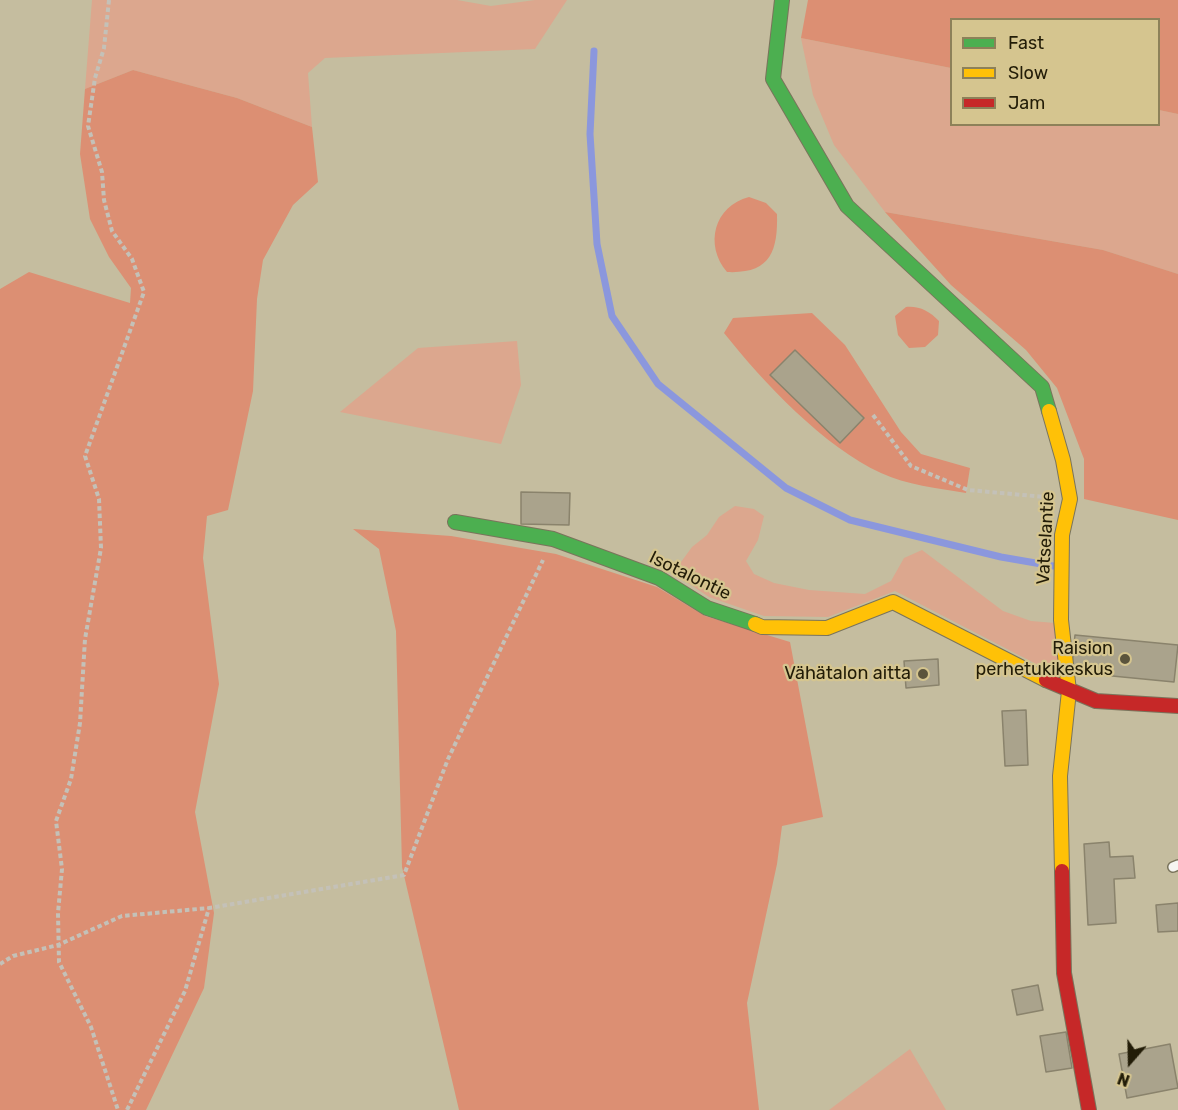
<!DOCTYPE html>
<meta charset="utf-8">
<style>
body{margin:0}
#map{position:relative;width:1178px;height:1110px;overflow:hidden;background:#c5bd9f;font-family:Rubik,sans-serif}
canvas{display:block}
.legend{position:absolute;left:950px;top:18px;width:210px;height:108px;box-sizing:border-box;background:#d5c58f;border:2px solid #8d8159;margin:0;padding:8px 10px;list-style:none;font-size:18px;color:#221c07}
.legend li{display:flex;align-items:center;gap:12px;height:30px}
.legend b{width:30px;border:2px solid #8d8159}
.north{position:absolute;left:1100px;top:1032px;width:60px;height:60px;-webkit-text-stroke:4px #d5c58f;paint-order:stroke;rotate:200deg;font-size:16px;font-weight:700;line-height:24px;text-align:center;color:#221c07}
.north::after{content:'';display:block;margin:auto;width:21px;height:27px;background:#221c07;clip-path:polygon(50% 0,100% 100%,50% 72%,0 100%)}
</style>
<div id="map">
<canvas width="1178" height="1110"></canvas>
<ul class="legend">
<li><b style="height:8px;background:#4caf50"></b>Fast</li>
<li><b style="height:8px;background:#ffc107"></b>Slow</li>
<li><b style="height:8px;background:#c62828"></b>Jam</li>
</ul>
<div class="north">N</div>
</div>
<script>
const context = document.querySelector('canvas').getContext('2d');
context.lineJoin = 'round';
function fillPath(path, color) {
  context.fillStyle = color;
  context.fill(path, 'evenodd');
}
function stroke(path, color, width, dash) {
  context.strokeStyle = color;
  context.lineWidth = width;
  context.lineCap = dash ? 'butt' : 'round';
  context.setLineDash(dash || []);
  context.stroke(path);
}
function label(font, color, halo, rows, align = 'center') {
  context.font = font + ' Rubik,sans-serif';
  context.lineWidth = 4.5;
  context.setLineDash([]);
  context.textBaseline = 'middle';
  context.strokeStyle = halo;
  context.fillStyle = color;
  for (const [text, x, y, turn = 0] of rows) {
    context.save();
    context.translate(x, y);
    context.rotate((+turn || 0) * Math.PI / 180);
    context.textAlign = isNaN(turn) ? turn : align;
    if (halo) context.strokeText(text, 0, 0);
    context.fillText(text, 0, 0);
    context.restore();
  }
}
const green = new Path2D(`
 M 92,0 L 457,0 L 491,6 L 535,0 L 567,0 L 535,49 L 325,58 L 308,73 L 312,127 L 237,98 L 133,70 L 85,89 Z
 M 801,38 L 951,68 L 952,124 L 1158,124 L 1159,110 L 1178,114 L 1178,274 L 1103,250 L 885,212 L 834,145 L 813,95 Z
 M 517,341 L 521,385 L 501,444 L 340,412 L 418,348 Z
 M 735,506 L 754,509 L 764,516 L 758,540 L 746,561 L 754,574 L 774,583 L 809,590 L 865,594 L 891,581 L 904,558 L 922,550 L 1003,611 L 1031,621 L 1055,623 L 1063,678 L 895,591 L 828,617 L 764,616 L 709,597 L 673,573 L 692,547 L 707,535 L 719,517 Z
 M 910,1049 L 946,1110 L 829,1110 Z`);
const forest = new Path2D(`
 M 808,0 L 1178,0 L 1178,114 L 1159,110 L 1158,20 L 952,20 L 951,68 L 801,38 Z
 M 133,70 L 237,98 L 312,127 L 318,182 L 293,205 L 263,260 L 257,299 L 253,391 L 228,510 L 207,516 L 203,558 L 219,684 L 195,812 L 214,913 L 204,988 L 146,1110 L 0,1110 L 0,289 L 29,272 L 130,303 L 131,288 L 109,257 L 90,219 L 80,154 L 85,89 Z
 M 749,197 L 766,203 L 777,214 C 778,252 770,274 727,272 C 704,245 714,206 749,197 Z
 M 885,212 L 1103,250 L 1178,274 L 1178,520 L 1084,499 L 1084,459 L 1057,388 L 1026,350 L 951,285 Z
 M 906,307 C 920,306 929,311 939,321 L 938,335 L 925,347 L 909,348 L 898,335 L 895,316 Z
 M 812,313 L 845,345 L 901,432 L 921,454 L 970,468 L 966,493 C 938,488 906,485 881,473 C 824,447 763,382 724,333 L 733,318 Z
 M 353,529 L 451,536 L 556,554 L 657,587 L 705,616 L 790,642 L 823,817 L 782,826 L 777,864 L 747,1003 L 759,1110 L 459,1110 L 402,867 L 396,631 L 379,549 Z`);
const stream = new Path2D(`
 M 594,51 L 590,134 L 597,244 L 612,316 L 658,384 L 786,488 L 850,520 L 1001,557 L 1053,566`);
const building = new Path2D(`
 M 795,350 L 864,418 L 840,443 L 770,375 Z
 M 521,492 L 570,493 L 569,525 L 521,524 Z
 M 1075,635 L 1178,645 L 1174,682 L 1071,672 Z
 M 938,659 L 939,685 L 906,688 L 904,661 Z
 M 1026,710 L 1028,765 L 1005,766 L 1002,711 Z
 M 1109,842 L 1110,857 L 1133,856 L 1135,878 L 1114,879 L 1116,923 L 1088,925 L 1084,844 Z
 M 1178,903 L 1178,931 L 1158,932 L 1156,905 Z
 M 1038,985 L 1043,1010 L 1017,1015 L 1012,990 Z
 M 1066,1032 L 1072,1068 L 1046,1072 L 1040,1036 Z
 M 1170,1044 L 1178,1088 L 1127,1098 L 1119,1054 Z`);
const path = new Path2D(`
 M 109,0 L 104,48 L 95,78 L 88,126 L 102,172 L 104,200 L 112,231 L 132,259 L 144,292 L 85,456 L 99,499 L 101,548 L 85,639 L 80,723 L 71,779 L 56,821 L 62,869 L 58,913 L 59,962 L 91,1027 L 118,1110
 M 873,415 L 911,466 L 968,490 L 1045,497
 M 0,964 L 13,956 L 58,945 L 122,916 L 209,908
 M 127,1110 L 185,991 L 209,908 L 404,875 L 448,759 L 543,560`);
const lane = new Path2D(`
 M 1173,867 L 1178,865`);
const fast = new Path2D(`
 M 782,0 L 773,79 L 847,206 L 1042,387 L 1049,411
 M 455,522 L 553,539 L 659,578 L 707,608 L 755,624`);
const slow = new Path2D(`
 M 1049,411 L 1063,460 L 1070,499 L 1062,535 L 1061,620 L 1069,691 L 1060,776 L 1062,871
 M 755,624 L 762,627 L 827,628 L 893,602 L 1046,680`);
const jam = new Path2D(`
 M 1046,680 L 1096,701 L 1178,706
 M 1062,871 L 1064,973 L 1089,1110`);
const markers = [
 [1125,659,6,"#5b543c"],
 [923,674,6,"#5b543c"]
];
const streetNames = [
 ["Vatselantie",1046,538,-87],
 ["Isotalontie",690,576,26]
];
const poiNames = [
 ["Raision",1113,649],
 ["perhetukikeskus",1113,670],
 ["Vähätalon aitta",911,674]
];
fillPath(green, '#dca78e');
fillPath(forest, '#dc8f73');
stroke(stream, '#8b97dd', 7);
fillPath(building, '#aaa38c');
stroke(building, '#8a836c', 1.5);
stroke(lane, '#7a745c', 12);
stroke(fast, '#7a745c', 16);
stroke(slow, '#7a745c', 16);
stroke(jam, '#7a745c', 16);
stroke(path, '#c4c1b8', 4, [4.5, 3]);
stroke(lane, '#f6f5f1', 9);
stroke(fast, '#4caf50', 14);
stroke(slow, '#ffc107', 14);
stroke(jam, '#c62828', 14);
for (const [x, y, r, color] of markers) {
  const dot = new Path2D();
  dot.arc(x, y, r, 0, 2 * Math.PI);
  context.fillStyle = color;
  context.fill(dot);
  stroke(dot, '#d5c58f', 2);
}
label('18px', '#221c07', '#d5c58f', streetNames);
label('18px', '#221c07', '#d5c58f', poiNames, 'right');
</script>
